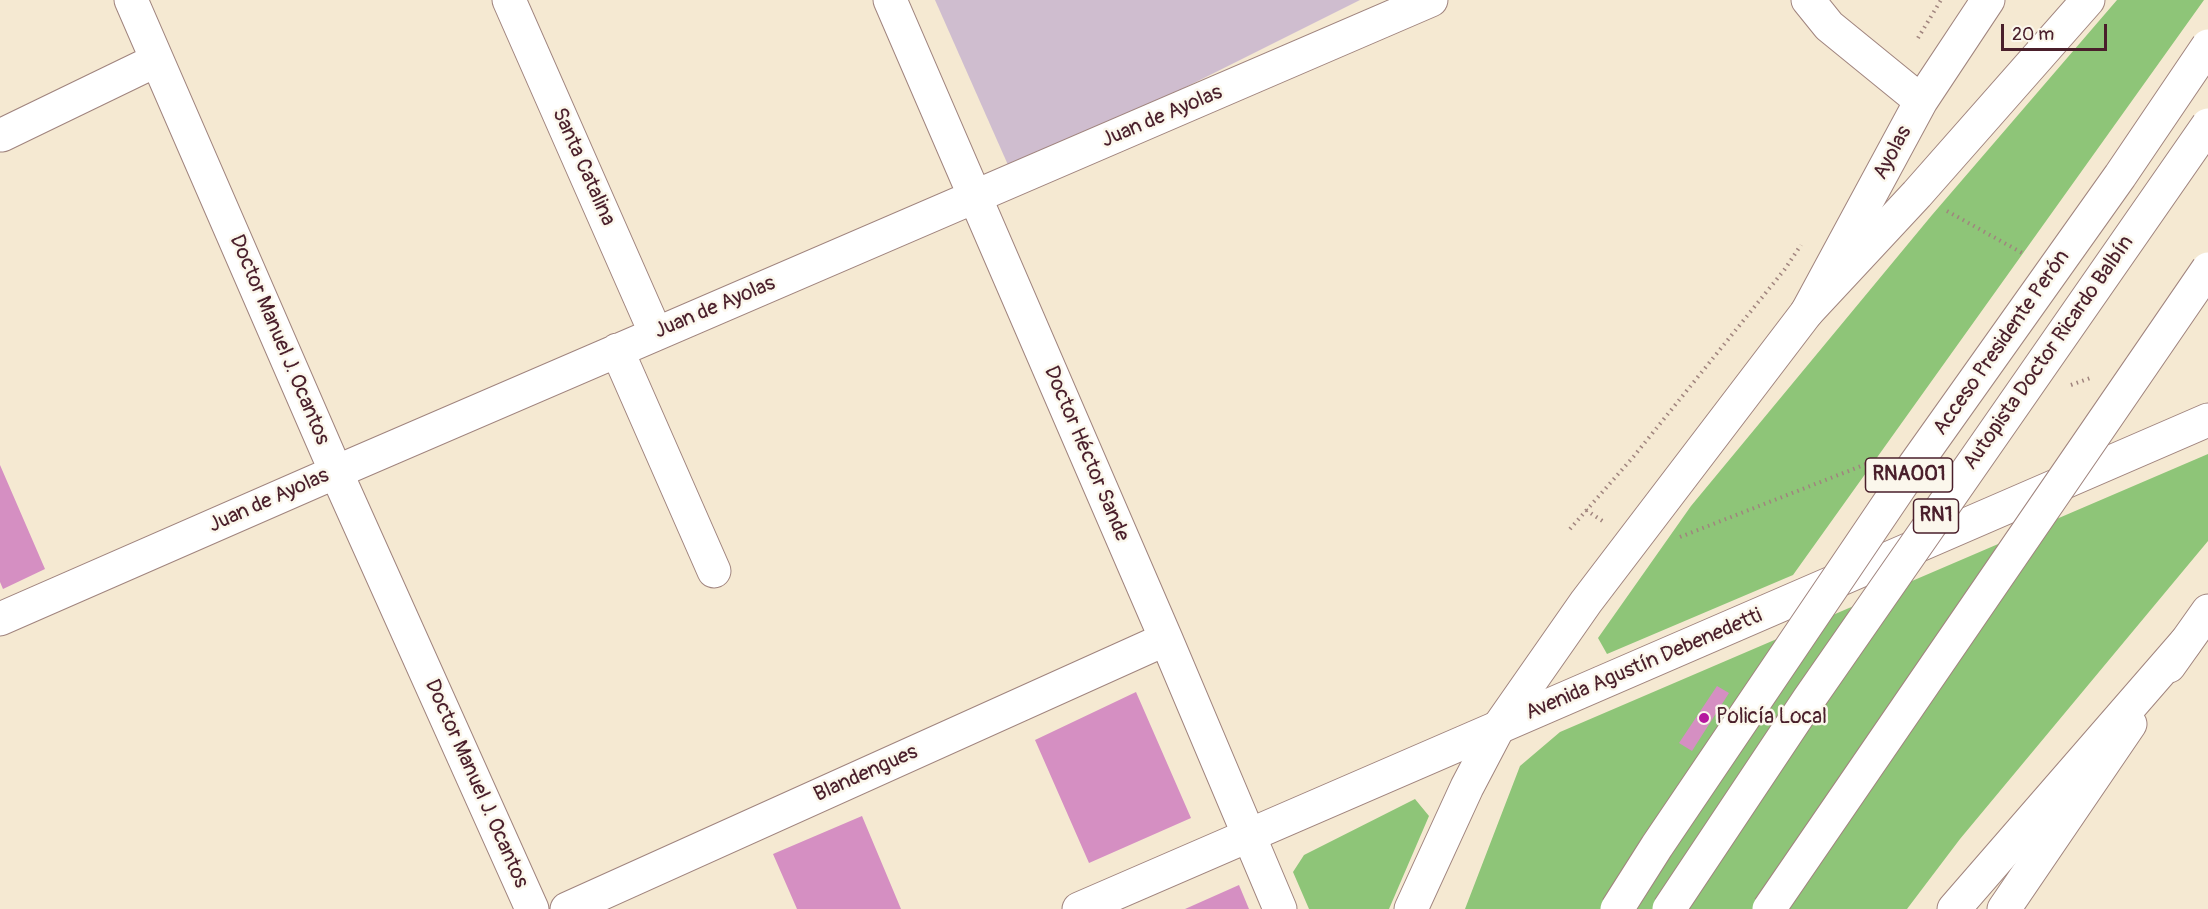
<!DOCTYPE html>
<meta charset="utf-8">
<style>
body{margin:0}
#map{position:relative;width:2208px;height:909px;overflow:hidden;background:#f5e9d2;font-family:Pangolin,sans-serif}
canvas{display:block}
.scale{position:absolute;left:2001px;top:24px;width:106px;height:27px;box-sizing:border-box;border:3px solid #4a1f2b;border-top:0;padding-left:8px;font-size:18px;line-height:21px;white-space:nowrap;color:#4a1f2b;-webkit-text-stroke:4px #fbf7ec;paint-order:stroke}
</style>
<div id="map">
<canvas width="2208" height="909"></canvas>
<div class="scale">20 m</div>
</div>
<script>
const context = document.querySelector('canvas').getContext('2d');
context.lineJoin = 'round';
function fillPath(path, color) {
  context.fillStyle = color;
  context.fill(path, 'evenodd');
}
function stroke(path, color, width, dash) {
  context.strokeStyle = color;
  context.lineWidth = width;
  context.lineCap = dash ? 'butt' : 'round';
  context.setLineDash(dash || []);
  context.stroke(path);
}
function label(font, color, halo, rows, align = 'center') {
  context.font = font + ' Pangolin,sans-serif';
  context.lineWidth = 5;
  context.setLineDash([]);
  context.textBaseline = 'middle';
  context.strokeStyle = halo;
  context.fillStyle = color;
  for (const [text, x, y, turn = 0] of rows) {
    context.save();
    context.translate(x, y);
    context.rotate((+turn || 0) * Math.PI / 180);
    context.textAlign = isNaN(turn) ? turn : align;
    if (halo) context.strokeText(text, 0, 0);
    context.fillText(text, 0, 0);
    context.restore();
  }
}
const industrial = new Path2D(`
 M 935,0 L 1360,0 L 1012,174 Z`);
const green = new Path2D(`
 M 2117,0 L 2204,0 L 1793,575 L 1607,654 L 1598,638 L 1691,506 L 1932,215 Z
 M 2208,454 L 2208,541 L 1960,839 L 1907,909 L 1465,909 L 1520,766 L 1560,732 Z
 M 1415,799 L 1429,816 L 1389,909 L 1309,909 L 1293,872 L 1304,855 Z`);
const building = new Path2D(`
 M 0,465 L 45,569 L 3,589 L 0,582 Z
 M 1717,686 L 1729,693 L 1692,751 L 1679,743 Z
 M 1136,692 L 1191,818 L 1089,863 L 1035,740 Z
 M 862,816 L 901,909 L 797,909 L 773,854 Z
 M 1239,885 L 1249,909 L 1185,909 Z`);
const path = new Path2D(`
 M 1918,38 L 1941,0
 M 1947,211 L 2024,254
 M 2071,385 L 2090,378
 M 1586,510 L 1604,522
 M 1570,529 L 1634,456 L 1785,269 L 1801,245
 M 1680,537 L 1874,461`);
const minor = new Path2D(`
 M 131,0 L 336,472 L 532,909
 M 509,0 L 656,334
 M 890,0 L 1166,639 L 1280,909
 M 1808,0 L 1829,26 L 1921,101
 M 2,135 L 157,60
 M 617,350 L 714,571
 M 0,619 L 336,472 L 1431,0
 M 567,909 L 1166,639
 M 1411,909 L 1467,787 L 1498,728 L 1586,602 L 1807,312 L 1921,101 L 1988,0`);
const major = new Path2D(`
 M 2169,666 L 2208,611
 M 1079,909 L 2208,420
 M 2004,909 L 2130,724`);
const highway = new Path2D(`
 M 1807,312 L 1917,194 L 2088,0
 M 1954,909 L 2185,643`);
const highwayBridge = new Path2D(`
 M 1617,909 L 1657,846 L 1914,466 L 2120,176 L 2208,46
 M 1669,909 L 1809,699 L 2208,125
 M 1769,909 L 2208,269`);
const markers = [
 [1704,718,6,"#b5179e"]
];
const shields = [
 [1909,475,87],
 [1936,516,45]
];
const shieldNames = [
 ["RNA001",1909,475],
 ["RN1",1936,516]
];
const streetNames = [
 ["Juan de Ayolas",1162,117,-23],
 ["Ayolas",1893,153,-62],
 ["Santa Catalina",583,167,66],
 ["Juan de Ayolas",715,308,-23],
 ["Doctor Manuel J. Ocantos",279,340,67],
 ["Acceso Presidente Perón",2002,343,-55],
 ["Autopista Doctor Ricardo Balbín",2049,353,-55],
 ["Doctor Héctor Sande",1086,454,67],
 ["Juan de Ayolas",269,501,-24],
 ["Avenida Agustín Debenedetti",1644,665,-23],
 ["Blandengues",866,774,-24],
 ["Doctor Manuel J. Ocantos",476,784,66]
];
const poiNames = [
 ["Policía Local",1716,718]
];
fillPath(industrial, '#cfbdcf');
fillPath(green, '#8ec578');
fillPath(building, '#d58fc2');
stroke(minor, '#a0847e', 35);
stroke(major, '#a0847e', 35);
stroke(highway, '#a0847e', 35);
stroke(path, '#a0847e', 4, [1.5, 4.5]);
stroke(minor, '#fff', 33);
stroke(major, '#fff', 33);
stroke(highway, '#fff', 33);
stroke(highwayBridge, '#a0847e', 35, []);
stroke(highwayBridge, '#fff', 33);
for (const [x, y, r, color] of markers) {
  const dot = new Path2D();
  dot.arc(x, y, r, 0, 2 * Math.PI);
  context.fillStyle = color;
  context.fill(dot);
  stroke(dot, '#fbf7ec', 2);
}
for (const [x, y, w] of shields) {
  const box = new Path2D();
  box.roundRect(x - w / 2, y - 17, w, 34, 4.5);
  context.fillStyle = '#fbf7ec';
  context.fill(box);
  stroke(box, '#4a1f2b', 1.5);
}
label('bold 20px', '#4a1f2b', null, shieldNames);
label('21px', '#4a1f2b', '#fbf7ec', streetNames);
label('21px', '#4a1f2b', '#fbf7ec', poiNames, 'left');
</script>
